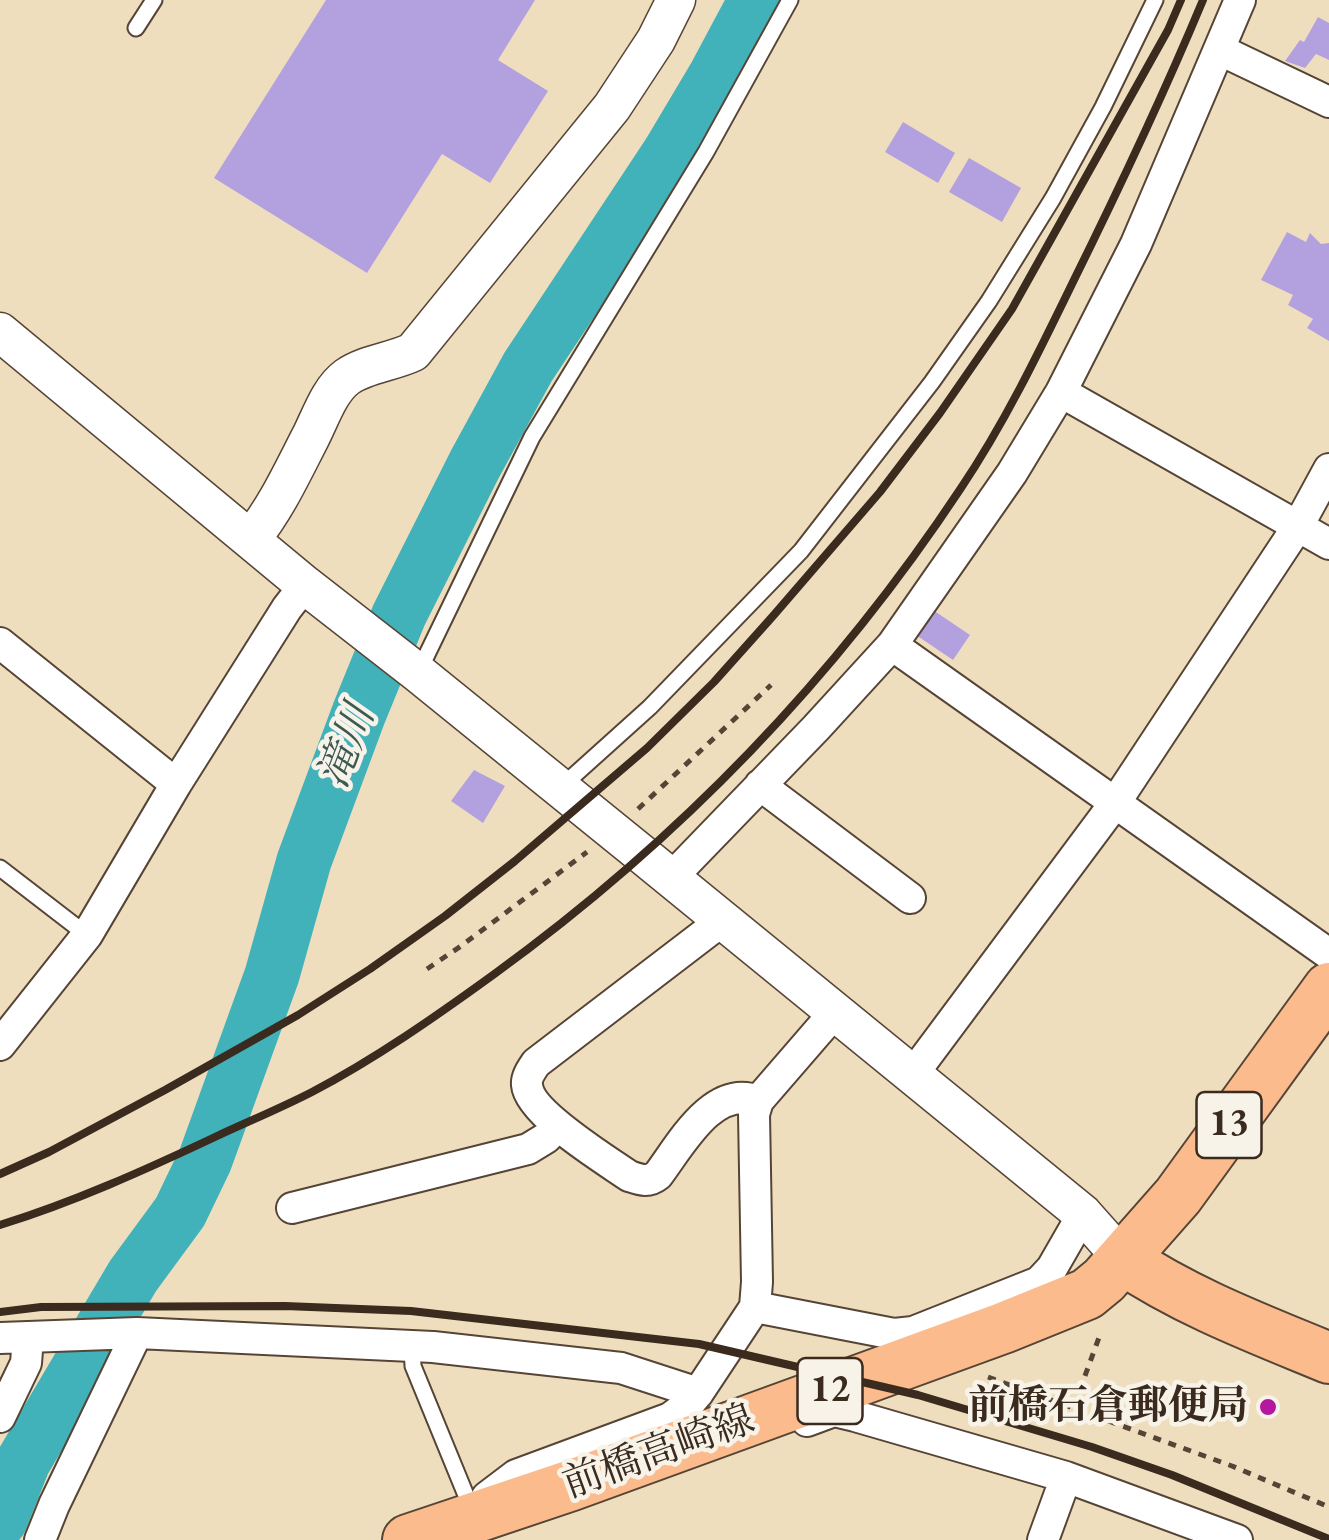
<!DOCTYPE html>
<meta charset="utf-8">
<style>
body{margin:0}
canvas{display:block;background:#efdebe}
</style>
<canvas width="1329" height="1540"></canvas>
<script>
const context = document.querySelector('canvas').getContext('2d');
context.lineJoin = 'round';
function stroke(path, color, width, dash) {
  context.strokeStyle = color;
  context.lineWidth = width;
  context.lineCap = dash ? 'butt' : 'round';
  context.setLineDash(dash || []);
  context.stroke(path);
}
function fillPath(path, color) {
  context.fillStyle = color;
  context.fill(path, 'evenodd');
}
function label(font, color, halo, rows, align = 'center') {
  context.font = font + ' "EB Garamond","Noto Serif JP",serif';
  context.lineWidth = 9;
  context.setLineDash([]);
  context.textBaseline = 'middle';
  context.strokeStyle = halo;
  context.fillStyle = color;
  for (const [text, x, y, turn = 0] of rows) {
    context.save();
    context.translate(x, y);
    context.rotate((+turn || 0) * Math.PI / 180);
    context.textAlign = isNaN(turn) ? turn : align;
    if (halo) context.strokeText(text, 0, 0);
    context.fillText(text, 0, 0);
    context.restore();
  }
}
const river = new Path2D(`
 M 0,1520 L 23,1462 L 133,1276 L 180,1212 L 205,1160 L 272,975 L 304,861 L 359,713 L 399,615 L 475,464 L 528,367 L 669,154 L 716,75 L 756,0`);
const building = new Path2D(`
 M 326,0 L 535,0 L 498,60 L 548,91 L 490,183 L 442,154 L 367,273 L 214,178 Z
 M 1318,17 L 1329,23 L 1329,60 L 1316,54 L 1305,68 L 1285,61 L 1300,40 L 1304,42 Z
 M 903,122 L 955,153 L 938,183 L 885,152 Z
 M 969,158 L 1021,188 L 1002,222 L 949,192 Z
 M 1287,232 L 1306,242 L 1310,233 L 1321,244 L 1329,243 L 1329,341 L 1307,328 L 1313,319 L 1288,305 L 1293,295 L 1261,280 Z
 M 930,608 L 970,635 L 953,660 L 913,633 Z
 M 474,770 L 505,786 L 483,823 L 451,801 Z`);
const path = new Path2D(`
 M 638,809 L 771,685
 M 427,969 L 461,946 L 587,852
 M 988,1377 L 1232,1466 L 1329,1507
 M 1074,1406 L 1101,1332`);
const service = new Path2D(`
 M 136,28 L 154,0
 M 418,673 L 532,437 L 706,152 L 790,0
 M 560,788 L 650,707 L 801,551 L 932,382 L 989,301 L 1053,198 L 1103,107 L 1155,0
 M 0,868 L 87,935
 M 412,1346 L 413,1366 L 472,1510`);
const minor = new Path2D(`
 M 1220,50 L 1329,102
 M 1061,392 L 1329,544
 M 0,643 L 176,784
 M 892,645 L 1329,954
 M 760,785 L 910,898
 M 671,878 L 816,728 L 892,645 L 1012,473 L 1061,392 L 1136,244 L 1240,0
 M 723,920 L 536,1063 C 532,1069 526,1077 527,1085 C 529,1113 606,1160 629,1176 C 641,1180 648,1183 658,1175 C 680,1146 713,1083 758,1101
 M 0,1045 L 87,935 L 176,784 L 287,608 L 305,585
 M 913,1074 L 1115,803 L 1298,526 L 1329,469
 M 292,1208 L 528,1149 L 546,1138 L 558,1126
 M 755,1307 L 894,1334 L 913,1332 L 1039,1282 L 1052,1268 L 1083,1214
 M 0,1338 L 137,1333 L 433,1347 L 621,1368 L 698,1393
 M 0,1417 L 26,1363 L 28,1338
 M 807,1421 L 834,1411 L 855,1416 L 1066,1477 L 1237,1540
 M 479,1511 L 487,1497 L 516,1475 L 670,1418 L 688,1405 L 698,1393 L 755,1307 L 757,1282 L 754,1114 L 758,1101 L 835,1012
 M 40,1540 L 54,1505 L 137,1333
 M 1043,1540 L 1066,1477`);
const tertiary = new Path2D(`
 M 0,332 L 305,585 L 418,673 L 644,856 L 1083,1214 L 1123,1259
 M 251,539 C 276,508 292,473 310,438 C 320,419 329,390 347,377 C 365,364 392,362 413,352 L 612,107 L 656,40 L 676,0`);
const primary = new Path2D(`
 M 1123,1259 C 1187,1302 1259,1329 1329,1358
 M 408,1540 L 572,1485 L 1003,1328 L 1087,1294 L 1104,1280 L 1178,1196 L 1329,988`);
const rail = new Path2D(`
 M 0,1174 L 49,1152 L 165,1090 L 298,1015 L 370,969 L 445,916 L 515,861 L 647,748 L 714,682 L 773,616 L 880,492 L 940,413 L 1012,309 L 1168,30 L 1181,0
 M 0,1225 C 74,1202 145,1170 215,1137 C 247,1122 281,1108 312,1092 C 375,1059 435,1017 493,975 C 679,840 834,680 961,488 C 1004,424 1038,354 1072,284 C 1118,191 1163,96 1203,0
 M 0,1312 L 41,1307 L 285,1306 L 411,1311 L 699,1344 L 918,1395 L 1092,1447 L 1172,1475 L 1329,1539`);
const markers = [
 [1268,1407,10,"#b5179e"]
];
const shields = [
 [1229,1125,65],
 [830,1391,65]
];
const shieldNames = [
 ["13",1229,1125],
 ["12",830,1391]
];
const poiNames = [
 ["前橋石倉郵便局",1248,1407]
];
const streetNames = [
 ["前橋高崎線",659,1453,-20]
];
const waterNames = [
 ["滝川",348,747,-69]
];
stroke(river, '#41b1ba', 55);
fillPath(building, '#b3a1df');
stroke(service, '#564536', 19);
stroke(minor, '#564536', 34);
stroke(tertiary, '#564536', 41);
stroke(primary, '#564536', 54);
stroke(path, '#564536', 5, [8, 8]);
stroke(service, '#fff', 15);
stroke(minor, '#fff', 30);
stroke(tertiary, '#fff', 38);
stroke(primary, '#fbbb8c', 50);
stroke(rail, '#3b2a1e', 8);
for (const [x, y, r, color] of markers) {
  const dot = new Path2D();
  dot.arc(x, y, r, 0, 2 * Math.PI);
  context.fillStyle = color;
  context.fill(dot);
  stroke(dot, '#f7f3e8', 4);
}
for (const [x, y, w] of shields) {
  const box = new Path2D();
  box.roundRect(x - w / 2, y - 33, w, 66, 8);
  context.fillStyle = '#f7f3e8';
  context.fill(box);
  stroke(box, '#3b2a1e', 2.5);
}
label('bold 38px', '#3b2a1e', null, shieldNames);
label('bold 40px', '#3b2a1e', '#f7f3e8', poiNames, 'right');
label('40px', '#3b2a1e', '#f7f3e8', streetNames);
label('italic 42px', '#3d5955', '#f7f3e8', waterNames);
</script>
